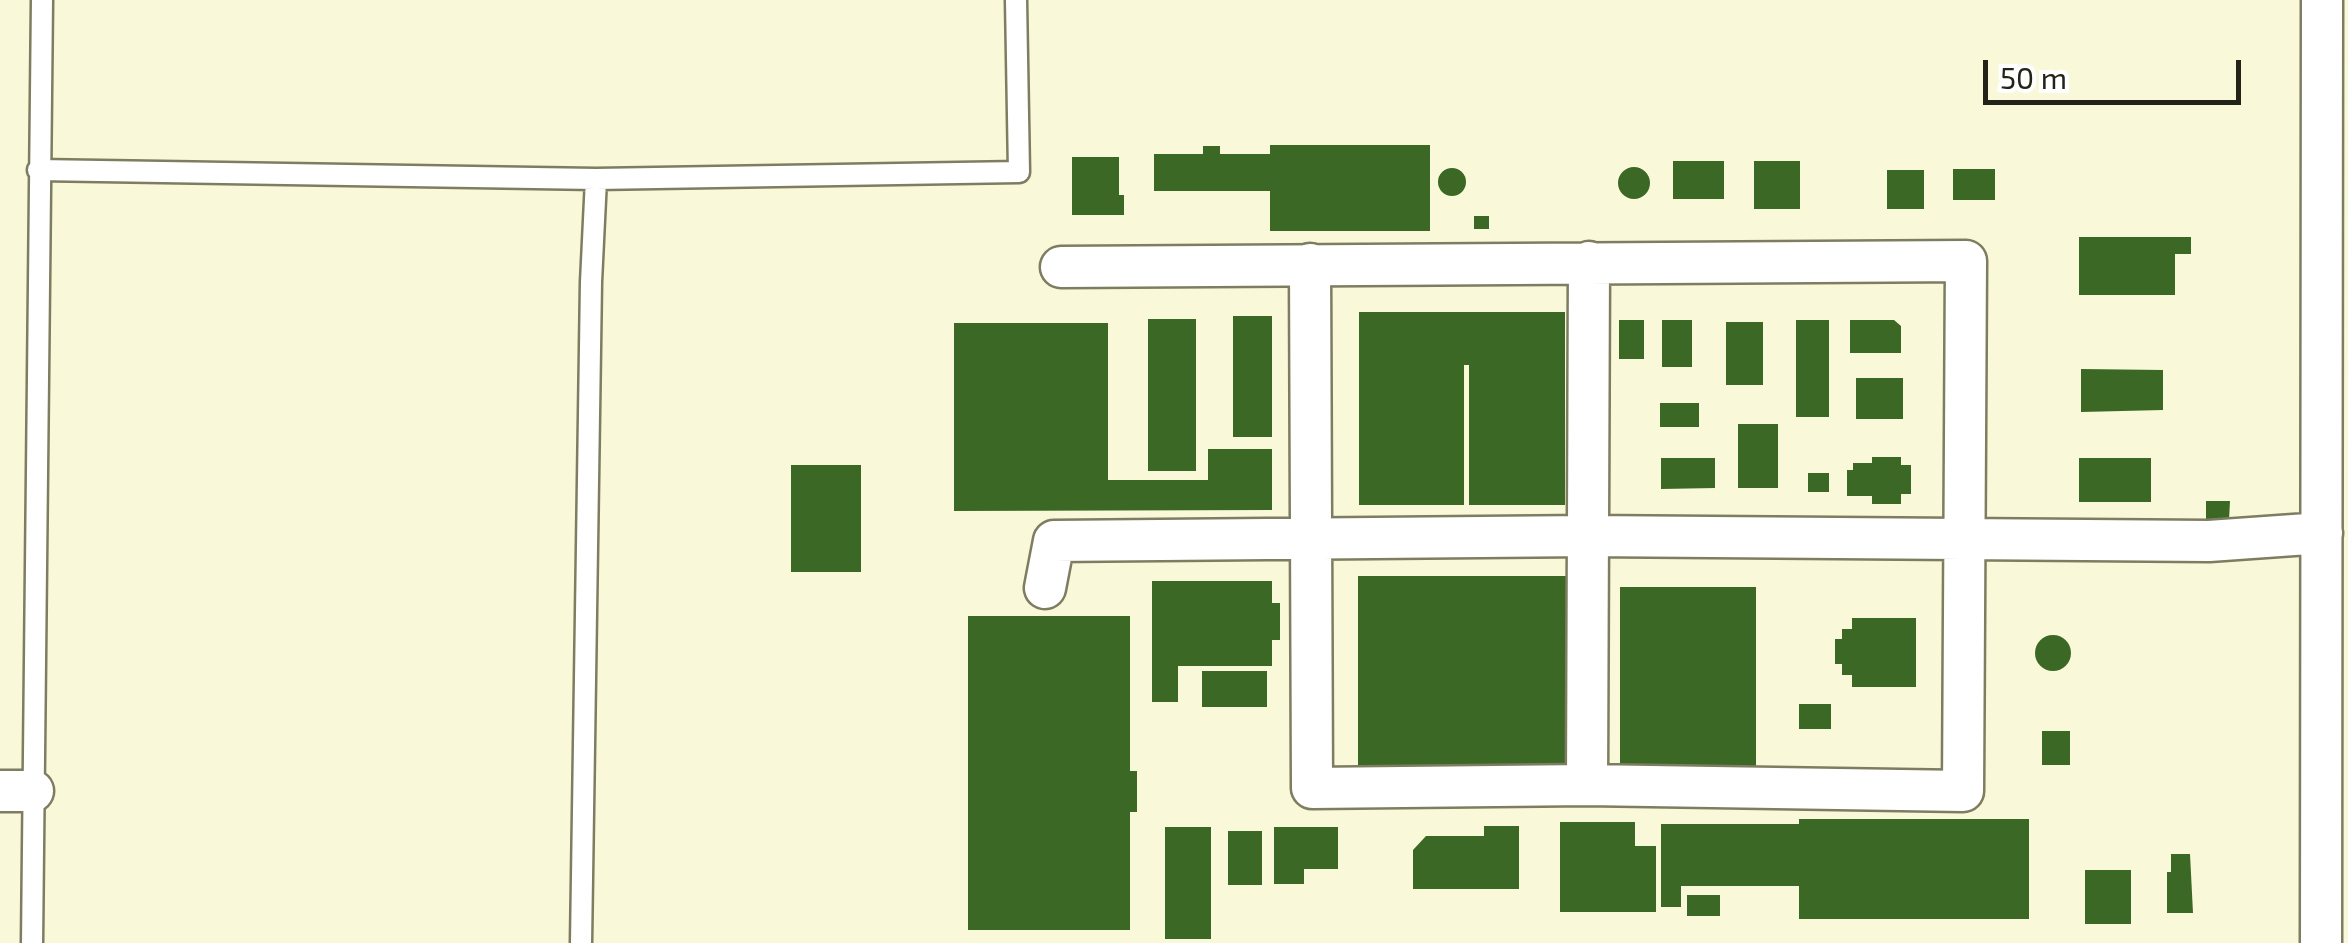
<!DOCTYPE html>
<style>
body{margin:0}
#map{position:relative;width:2348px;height:943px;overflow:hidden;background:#f9f8d9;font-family:"Exo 2",sans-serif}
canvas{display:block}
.scale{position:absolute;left:1983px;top:60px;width:258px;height:45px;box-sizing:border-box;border:5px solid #232318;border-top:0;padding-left:12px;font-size:30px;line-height:35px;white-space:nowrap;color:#232318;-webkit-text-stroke:8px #fff;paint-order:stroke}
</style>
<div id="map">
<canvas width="2348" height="943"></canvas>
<div class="scale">50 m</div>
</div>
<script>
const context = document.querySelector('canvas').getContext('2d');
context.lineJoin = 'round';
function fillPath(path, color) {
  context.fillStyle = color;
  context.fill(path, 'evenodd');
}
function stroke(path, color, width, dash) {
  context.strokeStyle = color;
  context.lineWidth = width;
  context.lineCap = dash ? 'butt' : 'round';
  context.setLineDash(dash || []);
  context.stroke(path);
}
const building = new Path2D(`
 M 1270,145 L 1430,145 L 1430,231 L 1270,231 L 1270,191 L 1154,191 L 1154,154 L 1203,154 L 1203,146 L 1220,146 L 1220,154 L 1270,154 Z
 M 1072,157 L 1119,157 L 1119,195 L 1124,195 L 1124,215 L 1072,215 Z
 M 1673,161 L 1724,161 L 1724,199 L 1673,199 Z
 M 1754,161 L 1800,161 L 1800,209 L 1754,209 Z
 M1618 183a16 16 0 1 1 32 0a16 16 0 1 1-32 0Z
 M1438 182a14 14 0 1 1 28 0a14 14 0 1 1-28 0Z
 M 1953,169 L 1995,169 L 1995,200 L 1953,200 Z
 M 1887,170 L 1924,170 L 1924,209 L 1887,209 Z
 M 1474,216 L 1489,216 L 1489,229 L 1474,229 Z
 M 2079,237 L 2191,237 L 2191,254 L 2175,254 L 2175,295 L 2079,295 Z
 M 1359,312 L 1565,312 L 1565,505 L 1469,505 L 1469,365 L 1464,365 L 1464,505 L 1359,505 Z
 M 1233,316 L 1272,316 L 1272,437 L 1233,437 Z
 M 1148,319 L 1196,319 L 1196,471 L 1148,471 Z
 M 1619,320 L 1644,320 L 1644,359 L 1619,359 Z
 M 1662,320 L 1692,320 L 1692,367 L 1662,367 Z
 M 1796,320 L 1829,320 L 1829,417 L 1796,417 Z
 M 1850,320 L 1894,320 L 1901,326 L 1901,353 L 1850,353 Z
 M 1726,322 L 1763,322 L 1763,385 L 1726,385 Z
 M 954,323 L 1108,323 L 1108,480 L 1208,480 L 1208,449 L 1272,449 L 1272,510 L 954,511 Z
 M 2081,369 L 2163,370 L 2163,410 L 2081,412 Z
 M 1856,378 L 1903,378 L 1903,419 L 1856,419 Z
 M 1660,403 L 1699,403 L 1699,427 L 1660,427 Z
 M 1738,424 L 1778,424 L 1778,488 L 1738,488 Z
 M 1872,457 L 1901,457 L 1901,465 L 1911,465 L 1911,494 L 1901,494 L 1901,504 L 1872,504 L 1872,496 L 1847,496 L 1847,470 L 1853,470 L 1853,463 L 1872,463 Z
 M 1661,458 L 1715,458 L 1715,488 L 1661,489 Z
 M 2079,458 L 2151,458 L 2151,502 L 2079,502 Z
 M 791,465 L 861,465 L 861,572 L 791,572 Z
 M 1808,473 L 1829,473 L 1829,492 L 1808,492 Z
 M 2206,501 L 2230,501 L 2229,520 L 2206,520 Z
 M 1358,576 L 1572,576 L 1572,772 L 1358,772 Z
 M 1152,581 L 1272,581 L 1272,603 L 1280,603 L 1280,640 L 1272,640 L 1272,666 L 1178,666 L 1178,702 L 1152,702 Z
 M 1620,587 L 1756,587 L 1756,770 L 1620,770 Z
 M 968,616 L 1130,616 L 1130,771 L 1137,771 L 1137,812 L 1130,812 L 1130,930 L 968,930 Z
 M 1852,618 L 1916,618 L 1916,687 L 1852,687 L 1852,675 L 1842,675 L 1842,664 L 1835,664 L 1835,639 L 1842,639 L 1842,629 L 1852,629 Z
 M2035 653a18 18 0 1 1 36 0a18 18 0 1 1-36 0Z
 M 1202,671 L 1267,671 L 1267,707 L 1202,707 Z
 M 1799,704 L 1831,704 L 1831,729 L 1799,729 Z
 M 2042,731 L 2070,731 L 2070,765 L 2042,765 Z
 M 1799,819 L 2029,819 L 2029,919 L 1799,919 L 1799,886 L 1681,886 L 1681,907 L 1661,907 L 1661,824 L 1799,824 Z
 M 1560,822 L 1635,822 L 1635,846 L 1656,846 L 1656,912 L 1560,912 Z
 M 1484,826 L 1519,826 L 1519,889 L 1413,889 L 1413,850 L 1426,836 L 1484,836 Z
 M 1165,827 L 1211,827 L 1211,939 L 1165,939 Z
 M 1274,827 L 1338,827 L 1338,869 L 1304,869 L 1304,884 L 1274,884 Z
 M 1228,831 L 1262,831 L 1262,885 L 1228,885 Z
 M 2171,854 L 2190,854 L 2193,913 L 2167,913 L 2167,872 L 2171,872 Z
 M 2085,870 L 2131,870 L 2131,924 L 2085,924 Z
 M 1687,895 L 1720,895 L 1720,916 L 1687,916 Z`);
const lane = new Path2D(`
 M 38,170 L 596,179 L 1019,172 L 1016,0
 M 32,943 L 42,0
 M 581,943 L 591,282 L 596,179`);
const street = new Path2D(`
 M 1061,267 L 1966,261 L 1963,791 L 1587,785 L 1312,788 L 1310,264
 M 1045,588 L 1054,541 L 1588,536 L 2209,541 L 2322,533
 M 1587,785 L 1589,262
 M 0,791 L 33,791
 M 2321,943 L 2322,0`);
fillPath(building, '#3b6824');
stroke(lane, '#7e7d61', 25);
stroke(street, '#7e7d61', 45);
stroke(lane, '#fff', 20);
stroke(street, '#fff', 40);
</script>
